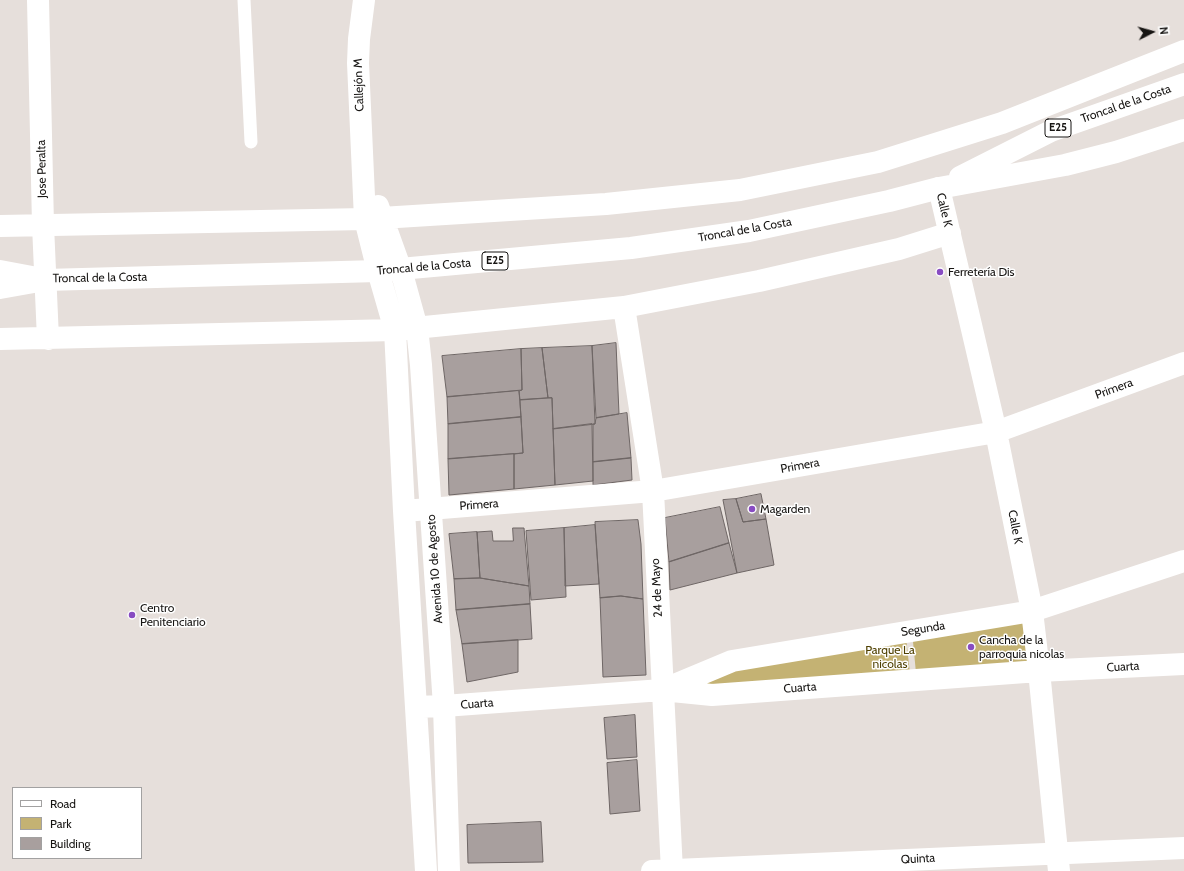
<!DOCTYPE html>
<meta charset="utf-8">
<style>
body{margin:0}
#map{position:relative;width:1184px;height:871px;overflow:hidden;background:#e6dfdb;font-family:Cabin,sans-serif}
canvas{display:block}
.legend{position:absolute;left:12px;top:787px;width:130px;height:72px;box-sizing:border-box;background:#fff;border:1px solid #a2a1a1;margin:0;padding:5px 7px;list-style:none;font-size:12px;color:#171513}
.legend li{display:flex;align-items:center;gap:8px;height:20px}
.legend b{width:20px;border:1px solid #a2a1a1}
.north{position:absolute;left:1132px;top:12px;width:40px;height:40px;-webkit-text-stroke:3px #fff;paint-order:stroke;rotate:84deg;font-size:11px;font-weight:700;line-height:16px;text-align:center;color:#171513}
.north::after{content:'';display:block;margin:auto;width:14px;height:18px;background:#171513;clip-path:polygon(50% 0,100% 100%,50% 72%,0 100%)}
</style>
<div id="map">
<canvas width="1184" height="871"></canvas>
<ul class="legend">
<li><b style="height:5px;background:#fff"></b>Road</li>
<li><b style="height:11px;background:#c4b273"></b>Park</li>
<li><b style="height:11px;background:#a89f9e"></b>Building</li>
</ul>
<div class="north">N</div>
</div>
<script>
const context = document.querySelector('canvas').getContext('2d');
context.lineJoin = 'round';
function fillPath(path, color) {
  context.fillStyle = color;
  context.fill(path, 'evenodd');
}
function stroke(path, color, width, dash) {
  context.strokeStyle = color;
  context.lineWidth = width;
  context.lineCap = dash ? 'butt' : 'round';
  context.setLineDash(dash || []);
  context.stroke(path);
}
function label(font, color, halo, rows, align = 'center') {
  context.font = font + ' Cabin,sans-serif';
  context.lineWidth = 3;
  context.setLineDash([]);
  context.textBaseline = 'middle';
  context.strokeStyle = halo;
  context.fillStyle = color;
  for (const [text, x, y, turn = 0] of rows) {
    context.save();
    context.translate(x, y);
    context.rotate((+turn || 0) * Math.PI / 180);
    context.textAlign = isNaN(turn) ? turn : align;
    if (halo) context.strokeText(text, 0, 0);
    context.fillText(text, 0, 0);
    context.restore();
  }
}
const green = new Path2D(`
 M 1027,619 L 1031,663 L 916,673 L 912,631 Z
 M 906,638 L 910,673 L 721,688 L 690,684 L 739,660 Z`);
const building = new Path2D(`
 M 616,343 L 619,414 L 596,418 L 592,346 Z
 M 592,346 L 595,424 L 553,429 L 552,398 L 548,398 L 542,348 Z
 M 542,348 L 548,398 L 520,400 L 519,391 L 522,390 L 521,349 Z
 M 521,349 L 522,390 L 447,397 L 442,356 Z
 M 519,391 L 521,417 L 448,424 L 447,397 Z
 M 552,398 L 555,485 L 514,489 L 514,454 L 523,453 L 520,400 Z
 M 627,413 L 631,458 L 593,462 L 593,424 L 595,424 L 596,418 Z
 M 521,417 L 523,453 L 448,459 L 448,424 Z
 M 592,424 L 593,481 L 555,485 L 553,429 Z
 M 514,454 L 514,489 L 449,495 L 448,459 Z
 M 631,458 L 632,480 L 593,485 L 593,462 Z
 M 761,494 L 766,519 L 743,522 L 736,499 Z
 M 736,499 L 743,522 L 766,519 L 774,565 L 737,573 L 723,500 Z
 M 720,507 L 729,543 L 669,562 L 665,518 Z
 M 638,520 L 641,544 L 643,599 L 621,596 L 600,598 L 595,522 Z
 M 595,525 L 599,584 L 565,586 L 564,528 Z
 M 513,528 L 524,528 L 529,586 L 480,578 L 477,532 L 492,531 L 493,541 L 513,541 Z
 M 564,528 L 566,597 L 531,600 L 526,531 Z
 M 477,532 L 480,578 L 454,579 L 449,534 Z
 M 729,543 L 737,573 L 670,590 L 669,562 Z
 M 480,578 L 529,586 L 530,604 L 456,610 L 454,579 Z
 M 621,596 L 643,599 L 646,675 L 603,677 L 600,598 Z
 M 530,604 L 532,639 L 462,644 L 456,610 Z
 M 518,640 L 518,672 L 467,682 L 462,644 Z
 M 635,715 L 637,757 L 607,759 L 604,718 Z
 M 637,760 L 640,811 L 610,814 L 607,763 Z
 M 541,822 L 543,862 L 468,863 L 467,825 Z`);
const lane = new Path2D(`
 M 244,0 L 251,142`);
const street = new Path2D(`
 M 38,0 L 43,225 L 48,339
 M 364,0 L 359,39 L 358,63 L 365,219 L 378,271 L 395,330 L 404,511 L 426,871
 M 939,188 L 996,432 L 1032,611 L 1039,671 L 1059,871
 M 378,206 L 401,270 L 417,328 L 421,365 L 444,706 L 449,871
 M 0,226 L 365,219 L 606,204 L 740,190 L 878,162 L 1002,123 L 1184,51
 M 624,307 L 653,491 L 672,871
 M 0,339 L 395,330 L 624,307 L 759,281 L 899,249 L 950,233
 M 404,511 L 653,491 L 996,432 L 1184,363
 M 665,689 L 732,661 L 1032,611 L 1184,561
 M 416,707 L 444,706 L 662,690 L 712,695 L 1039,671 L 1184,664
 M 652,871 L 1184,848`);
const highway = new Path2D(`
 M 960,177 L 1051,131 L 1184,84
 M 0,271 L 32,277
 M 0,288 L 45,280 L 378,271 L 631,248 L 749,231 L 889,201 L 939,188 L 1065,165 L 1116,152 L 1184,130`);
const markers = [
 [940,272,4,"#884cc2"],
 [752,509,4,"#884cc2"],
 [132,615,4,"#884cc2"],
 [971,647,4,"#884cc2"]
];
const shields = [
 [1058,128,26],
 [495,261,26]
];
const shieldNames = [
 ["E25",1058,128],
 ["E25",495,261]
];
const streetNames = [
 ["Callejón M",359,85,-92],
 ["Troncal de la Costa",1126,104,-19],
 ["Jose Peralta",42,169,-91],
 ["Calle K",944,210,77],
 ["Troncal de la Costa",745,230,-10],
 ["Troncal de la Costa",424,267,-5],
 ["Troncal de la Costa",100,278,-1],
 ["Primera",1114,389,-20],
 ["Primera",800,466,-10],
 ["Primera",479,505,-4],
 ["Calle K",1015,527,79],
 ["Avenida 10 de Agosto",435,569,-94],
 ["24 de Mayo",657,588,-93],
 ["Segunda",923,629,-9],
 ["Cuarta",1123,667,-3],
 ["Cuarta",800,688,-4],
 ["Cuarta",477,704,-4],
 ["Quinta",918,859,-3]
];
const poiNames = [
 ["Ferretería Dis",948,272],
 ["Magarden",760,509],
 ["Centro",140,608],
 ["Penitenciario",140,622],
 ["Cancha de la",979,640],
 ["parroquia nicolas",979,654]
];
const parkNames = [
 ["Parque La",890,650],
 ["nicolas",890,664]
];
fillPath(green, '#c4b273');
fillPath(building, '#a89f9e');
stroke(building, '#6e6665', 1);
stroke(lane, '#fff', 13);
stroke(street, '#fff', 22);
stroke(highway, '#fff', 22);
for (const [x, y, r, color] of markers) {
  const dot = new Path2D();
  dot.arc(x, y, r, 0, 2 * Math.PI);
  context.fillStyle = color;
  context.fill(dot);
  stroke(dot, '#fff', 1.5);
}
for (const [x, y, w] of shields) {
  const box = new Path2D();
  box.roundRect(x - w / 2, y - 9, w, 18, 3);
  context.fillStyle = '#fff';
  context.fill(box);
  stroke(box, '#171513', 1);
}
label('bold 11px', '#171513', null, shieldNames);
label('12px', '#171513', '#fff', streetNames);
label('12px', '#171513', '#fff', poiNames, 'left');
label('12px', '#4f4001', '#fff', parkNames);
</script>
